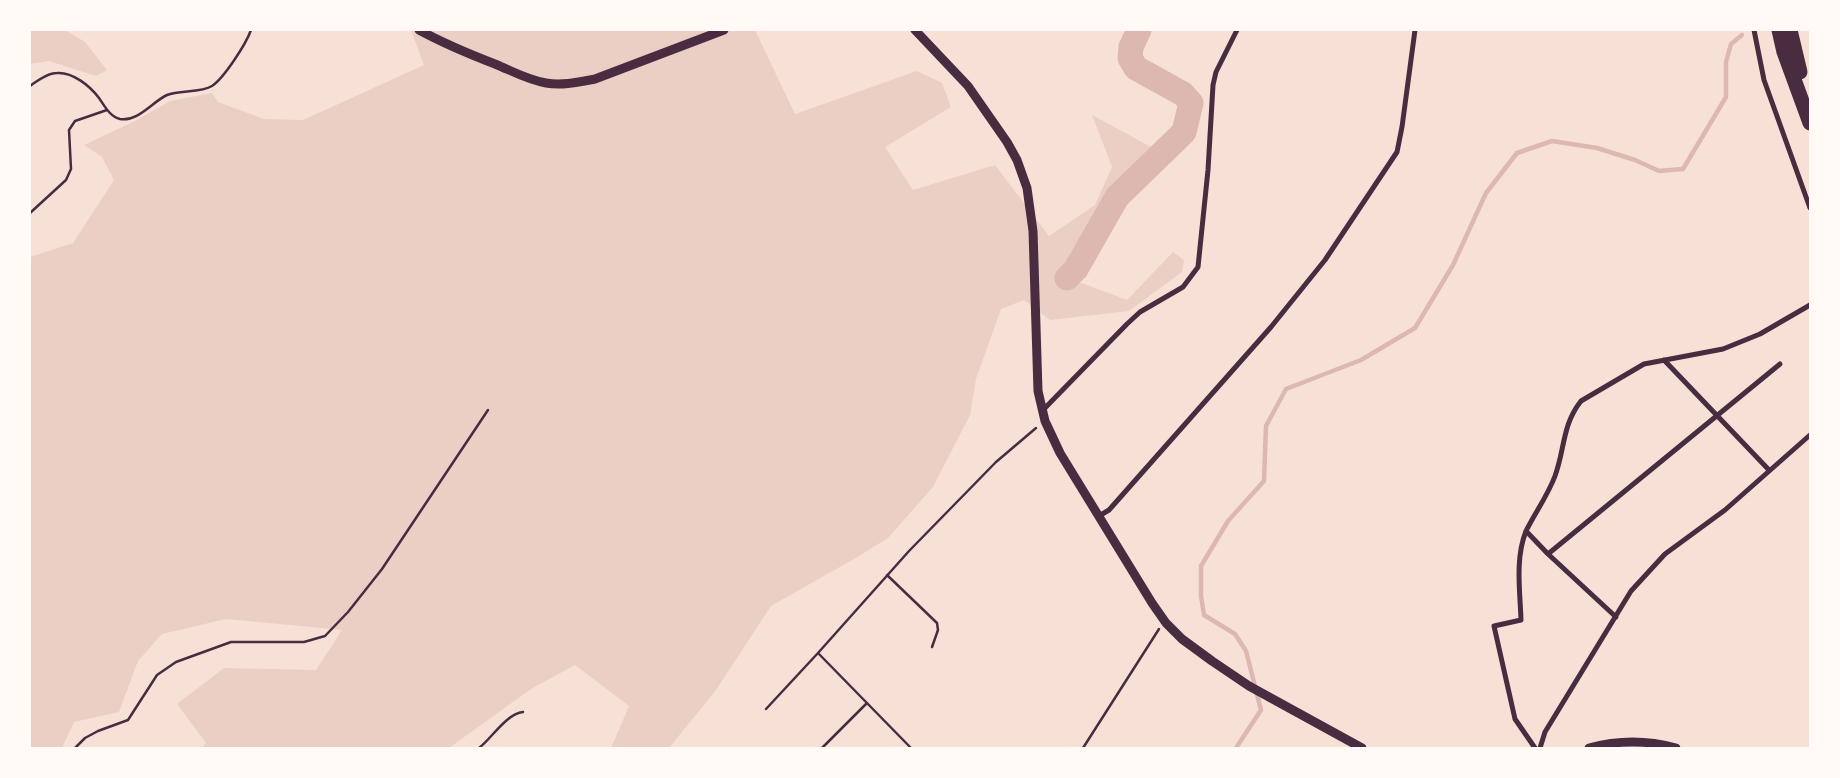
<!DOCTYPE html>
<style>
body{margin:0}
#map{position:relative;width:1840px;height:778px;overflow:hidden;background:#f7e1d7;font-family:"IBM Plex Sans",sans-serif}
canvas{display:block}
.frame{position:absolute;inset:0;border:31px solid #fffaf5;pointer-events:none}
</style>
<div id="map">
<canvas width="1840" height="778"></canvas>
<div class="frame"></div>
</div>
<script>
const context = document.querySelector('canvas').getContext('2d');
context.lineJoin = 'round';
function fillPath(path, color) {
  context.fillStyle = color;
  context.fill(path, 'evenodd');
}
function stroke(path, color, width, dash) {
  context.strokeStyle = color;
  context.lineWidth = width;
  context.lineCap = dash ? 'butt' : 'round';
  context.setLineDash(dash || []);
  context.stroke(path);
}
const green = new Path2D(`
 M 30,30 L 65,30 L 85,42 L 107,70 L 96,76 L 49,61 L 30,64 Z
 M 411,30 L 755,30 L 795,114 L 917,71 L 942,83 L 951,107 L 885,147 L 913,190 L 995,165 L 1049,236 L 1095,205 L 1112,167 L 1092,115 L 1155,149 L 1111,195 L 1058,274 L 1127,300 L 1173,252 L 1184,260 L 1182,272 L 1129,311 L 1050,320 L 1024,300 L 1001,309 L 976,379 L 970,415 L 933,487 L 888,538 L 854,559 L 771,606 L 716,690 L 669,748 L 611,748 L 629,706 L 575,665 L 531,689 L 449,748 L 202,748 L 206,743 L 177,704 L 224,668 L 316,670 L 342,630 L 226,619 L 162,634 L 138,661 L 119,712 L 74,722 L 62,748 L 30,748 L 30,257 L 73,243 L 114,180 L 102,157 L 84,145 L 133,122 L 170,101 L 212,93 L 218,102 L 264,119 L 303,120 L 424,65 Z`);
const stream = new Path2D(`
 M 1236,748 L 1261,710 L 1246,651 L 1235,634 L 1204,615 L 1201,596 L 1201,566 L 1228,521 L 1264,481 L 1266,426 L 1286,389 L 1361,360 L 1415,328 L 1453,265 L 1486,193 L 1517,153 L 1552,141 L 1597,148 L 1635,160 L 1659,171 L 1683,169 L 1726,97 L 1726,62 L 1731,44 L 1742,35`);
const river = new Path2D(`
 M 1067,278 L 1076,269 L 1117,197 L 1184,132 L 1191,103 L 1183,94 L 1136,68 L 1130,58 L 1131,47 L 1139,30`);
const path = new Path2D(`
 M 30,86 C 38,80 48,73 57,73 C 73,72 90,86 99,98 C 104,105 110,117 120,119 C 138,122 152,102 167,95 C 179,90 201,93 212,86 C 224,78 246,44 251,30
 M 30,213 L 66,180 L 71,169 L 69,130 L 75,121 L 107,110
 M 887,575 L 937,623 L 938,630 L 932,647
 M 766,709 L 818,653
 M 75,748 L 85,738 L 98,731 L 128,720 L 157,675 L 176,662 L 231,642 L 304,642 L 325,636 L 348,612 L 382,569 L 488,410
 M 479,748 C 492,738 506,714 523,712
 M 822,748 L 867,703
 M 911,748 L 818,653 L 909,551 L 996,462 L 1036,428
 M 1083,748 L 1159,629`);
const minor = new Path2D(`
 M 1754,30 L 1764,80 L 1810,208
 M 1664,360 L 1769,470
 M 1043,410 L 1127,324 L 1140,312 L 1183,287 L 1198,267 L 1208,170 L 1213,85 L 1216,72 L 1237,30
 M 1099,516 L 1109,510 L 1271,327 L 1325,260 L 1397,152 L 1402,127 L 1415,30
 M 1526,531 C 1515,559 1520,590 1521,620 L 1494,626 L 1515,719 L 1535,748
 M 1548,554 L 1780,364
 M 1616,617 L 1548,554 L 1526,531 C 1535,513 1548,495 1555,476 C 1565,449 1562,425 1581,401 L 1644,364 L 1723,349 L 1760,334 L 1810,305
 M 1540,748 L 1545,732 L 1631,591 L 1665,554 L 1725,510 L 1810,435`);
const tertiary = new Path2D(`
 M 419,30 C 443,43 469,54 495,64 C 512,71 528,80 546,83 C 562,86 579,82 595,79 L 724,30
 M 915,30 L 968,86 L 1007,142 L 1017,160 L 1027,188 L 1033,231 L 1038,391 L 1045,421 L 1060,453 L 1152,603 L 1166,623 L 1182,639 L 1212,661 L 1249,686 L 1362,748
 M 1589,748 C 1618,740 1647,740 1676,748`);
const motorway = new Path2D(`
 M 1779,30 L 1784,52 L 1810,123
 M 1790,30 L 1800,72`);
fillPath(green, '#ebcfc5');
stroke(stream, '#dcb8b0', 4.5);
stroke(river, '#dcb8b0', 25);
stroke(path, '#4a2c40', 2.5);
stroke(minor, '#4a2c40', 5);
stroke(tertiary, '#4a2c40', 9);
stroke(motorway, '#4a2c40', 15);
</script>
